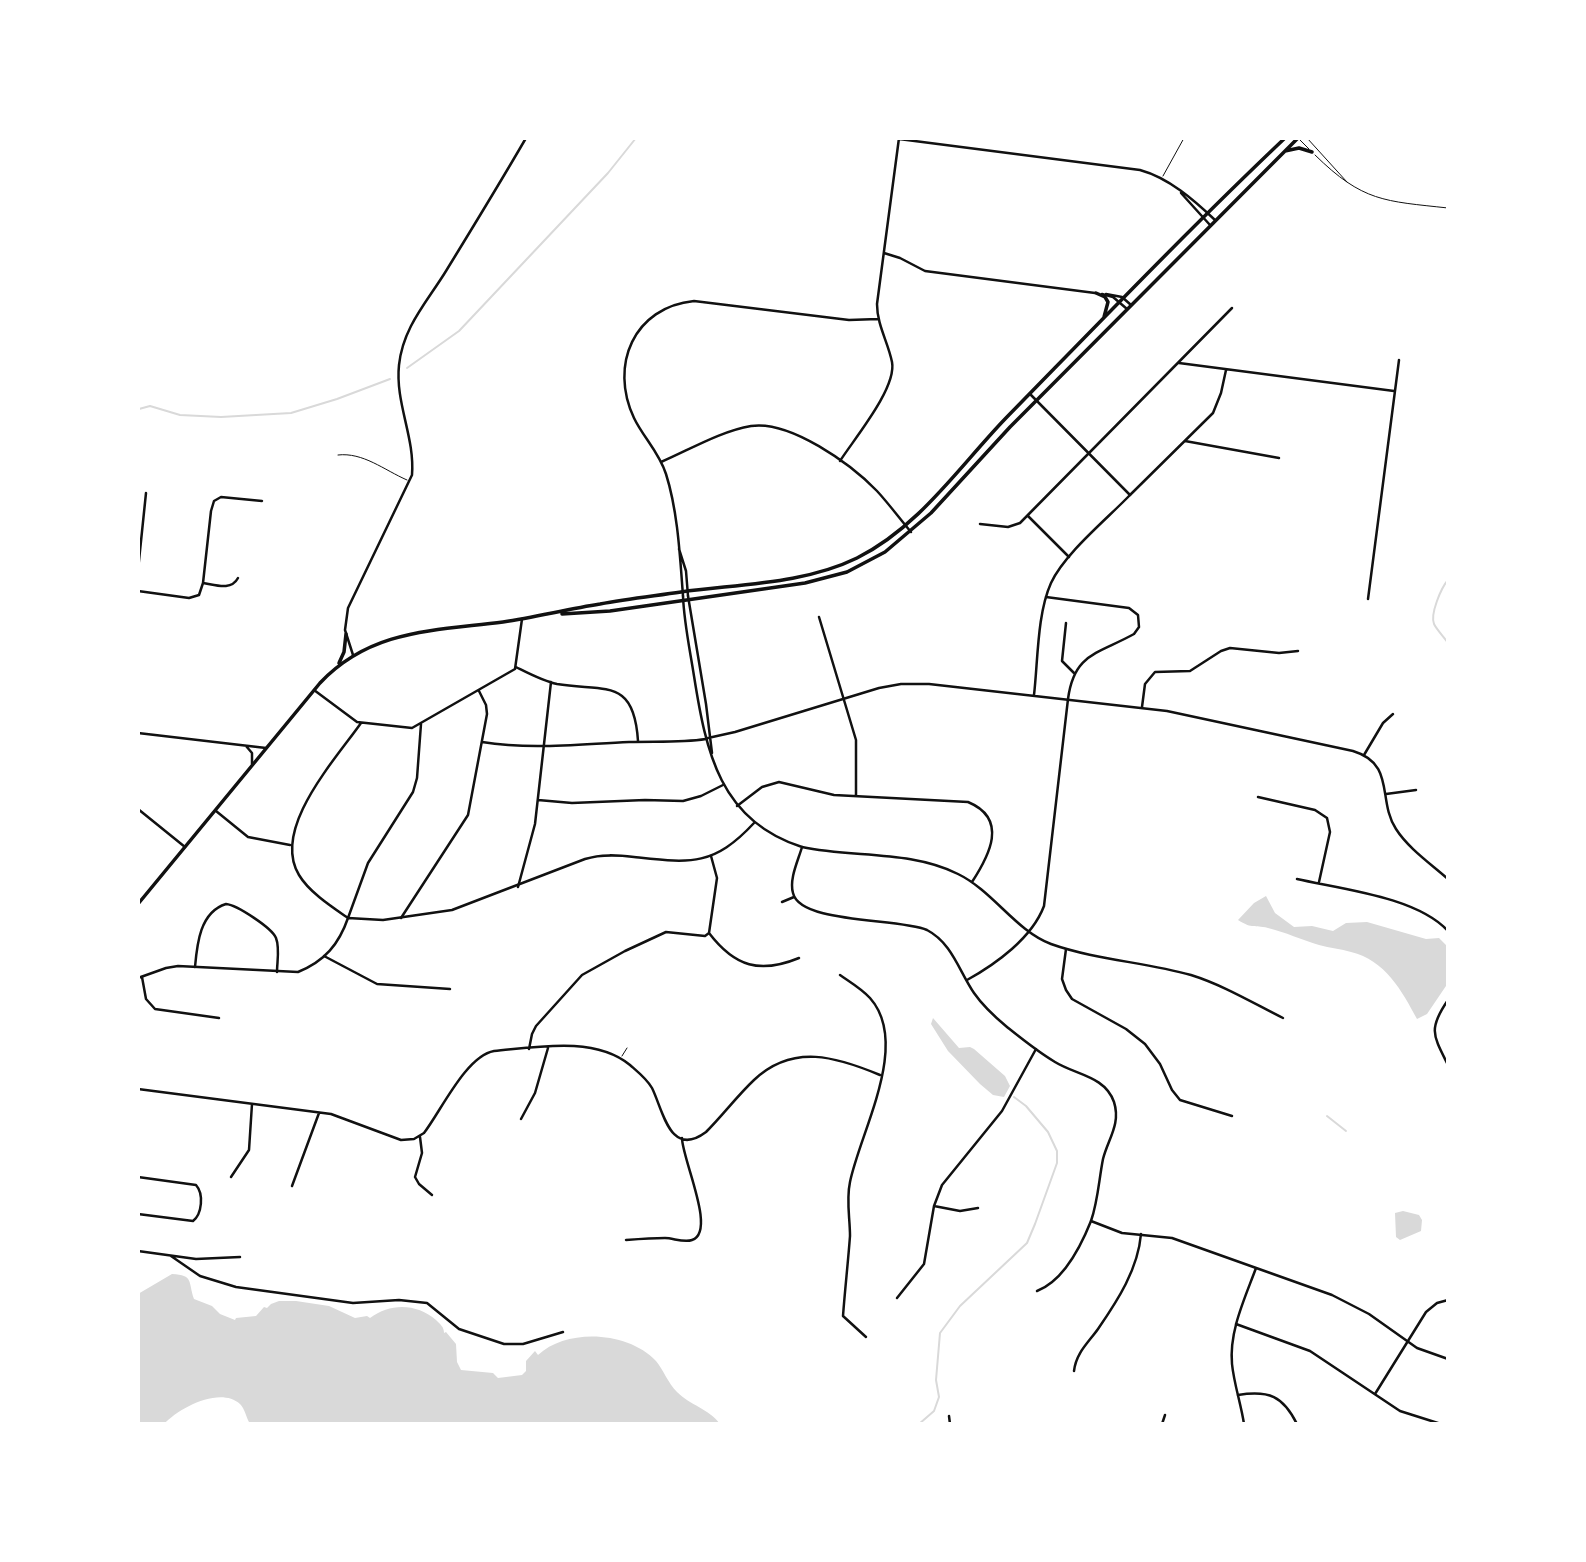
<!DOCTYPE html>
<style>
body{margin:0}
#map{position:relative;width:1586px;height:1562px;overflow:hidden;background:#fff;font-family:Roboto,sans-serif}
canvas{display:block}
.frame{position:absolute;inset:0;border:140px solid #fff;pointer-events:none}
</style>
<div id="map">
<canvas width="1586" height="1562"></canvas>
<div class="frame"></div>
</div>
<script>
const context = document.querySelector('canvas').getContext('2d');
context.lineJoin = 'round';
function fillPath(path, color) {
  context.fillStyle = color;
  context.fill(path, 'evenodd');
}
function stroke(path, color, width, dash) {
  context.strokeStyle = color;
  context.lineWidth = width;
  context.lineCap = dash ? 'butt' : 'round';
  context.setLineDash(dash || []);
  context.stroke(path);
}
const water = new Path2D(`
 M 1266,896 L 1275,913 L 1294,927 L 1312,926 L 1333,931 L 1346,923 L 1367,922 L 1426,939 L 1439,938 L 1448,947 L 1448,983 L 1427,1014 L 1417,1019 C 1402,991 1385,960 1351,952 C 1341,949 1330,948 1319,945 C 1302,940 1285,932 1268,928 C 1253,924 1254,930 1238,920 L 1254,903 Z
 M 933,1018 L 959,1048 L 970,1047 L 974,1049 L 1005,1076 L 1010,1086 L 1004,1097 L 993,1095 L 980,1084 L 948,1051 L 931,1024 Z
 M 1403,1211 L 1419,1215 L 1422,1220 L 1421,1231 L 1400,1240 L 1396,1237 L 1395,1213 Z
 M 172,1274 C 194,1275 188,1282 194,1299 L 212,1306 L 220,1314 L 235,1320 L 236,1318 L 256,1316 L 264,1307 L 267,1308 L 271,1304 L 279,1301 L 296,1301 L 329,1306 L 355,1318 L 367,1316 L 370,1318 C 391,1302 418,1304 436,1320 C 441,1325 444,1327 444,1333 L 446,1332 L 456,1344 L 457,1362 L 461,1370 L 493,1373 L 498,1378 L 522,1375 L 526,1371 L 526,1361 L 535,1351 L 538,1355 C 567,1328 628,1331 656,1361 C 664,1371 668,1383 677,1392 C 690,1405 709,1409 720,1424 L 250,1424 C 246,1417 245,1409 240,1404 C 220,1386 179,1408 164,1424 L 138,1424 L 138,1294 Z`);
const stream = new Path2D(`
 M 407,368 L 459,331 L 608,173 L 636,138
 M 138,404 L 139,409 L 150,406 L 180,415 L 221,417 L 291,413 L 337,399 L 390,379
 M 1448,580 C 1441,588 1430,614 1434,624 C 1437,630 1444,637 1448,643
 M 1327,1116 L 1346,1131
 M 919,1424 L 934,1411 L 939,1397 L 936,1380 L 940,1333 L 960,1306 L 1027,1243 L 1035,1224 L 1057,1163 L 1057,1151 L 1048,1132 L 1026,1106 L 1014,1097`);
const service = new Path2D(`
 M 1307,138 L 1347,182
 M 1300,140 L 1309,149
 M 1315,155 C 1363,202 1384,201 1448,208
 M 1163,176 L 1184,138
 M 338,455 C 363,452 384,470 407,480
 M 622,1056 L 627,1048`);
const minor = new Path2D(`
 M 899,139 L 1140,170 C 1169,178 1194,200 1215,220
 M 1181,193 L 1210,225
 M 884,253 L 900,258 L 925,271 L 1095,293
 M 1102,294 L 1113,297 L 1127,309
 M 1106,294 L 1122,297 L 1131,305
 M 1179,363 L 1394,391
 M 1185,441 L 1279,458
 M 840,461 C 854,439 897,388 892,362 C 888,342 877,325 877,304 L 899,138
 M 661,462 C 689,450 721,431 751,426 C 790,420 851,464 877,491 C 889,504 900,519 911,532
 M 1130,495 L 1213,413 L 1221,393 L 1226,370
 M 1028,516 L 1069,557
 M 980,524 L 1008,527 L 1020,523 L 1232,308
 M 679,549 L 686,571 L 688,596
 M 138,570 L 146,493
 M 203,583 C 216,585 231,591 238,578
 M 138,591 L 189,598 L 199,595 L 203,583 L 211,511 L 214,501 L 221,497 L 262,501
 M 683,596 C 680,557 678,512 666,474 C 659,452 643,437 634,418 C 609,365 634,307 694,301 L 849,320 L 878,319
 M 1368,599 L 1399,360
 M 819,617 L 856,740 L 856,796
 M 1066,623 L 1062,661 L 1074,673
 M 516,667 C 530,674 543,681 557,684 C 605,692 634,677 638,741
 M 314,690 L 357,722 L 412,728 L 515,669 L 522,619
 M 1142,707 L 1145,684 L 1155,672 L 1190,671 L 1221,651 L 1230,648 L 1279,653 L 1298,651
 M 361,723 C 335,760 271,829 299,875 C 309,892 332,907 348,918 L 368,863 L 413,792 L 417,778 L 421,724
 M 138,733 L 266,748
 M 482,742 C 531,750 580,744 629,742 C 655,741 680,743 706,739
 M 246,746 L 252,753 L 252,764
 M 1364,755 L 1383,723 L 1393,714
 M 1386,794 L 1416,790
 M 1258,797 L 1315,810 L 1327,818 L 1330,832 L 1319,882
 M 538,800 L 572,803 L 645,800 L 683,801 L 701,796 L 723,785
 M 737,806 L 762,787 L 779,782 L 834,795 L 968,802 C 1009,819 989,856 972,882
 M 138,809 L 185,847
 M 216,811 L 248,837 L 290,845
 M 802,847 C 853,858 910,850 958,874 C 993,891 1016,931 1051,944 C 1096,960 1145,962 1191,975 C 1223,985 1253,1003 1283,1018
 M 1297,879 C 1341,889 1417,897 1448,931
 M 518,887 L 535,824 L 551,682
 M 782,902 L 794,897
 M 401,918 L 468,815 L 487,714 L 486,705 L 479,691
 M 709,933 C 735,967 760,974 799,958
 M 709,933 L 717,878 L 711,856
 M 1066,949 L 1062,979 L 1066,990 L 1072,999 L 1126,1029 L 1145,1044 L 1160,1064 L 1172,1090 L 1180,1100 L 1232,1116
 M 324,956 L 377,984 L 450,989
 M 195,967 C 197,944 200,912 226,904 C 237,905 272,928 276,938 C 280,948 277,962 277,972
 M 840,975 C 850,982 862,989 870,998 C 911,1044 860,1132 850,1182 C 846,1200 850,1218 850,1236 C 848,1263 845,1289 843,1316 L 866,1337
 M 142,977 L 146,999 L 155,1009 L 219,1018
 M 967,980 C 996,964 1032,938 1044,906 L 1068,699 C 1074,653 1098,654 1134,634 L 1139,627 L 1138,615 L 1129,608 L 1046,597
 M 529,1049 L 532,1034 L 536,1026 L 582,975 L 625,951 L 666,932 L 705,936 L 709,933
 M 138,1089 L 331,1114 L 401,1140 L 414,1139 L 424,1133 C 441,1111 466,1056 494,1051 C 537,1047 595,1036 630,1065 C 638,1072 647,1079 652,1088 C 663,1110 670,1159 706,1132 C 723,1115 737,1096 754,1080 C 793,1043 837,1057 880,1075
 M 521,1119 L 535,1093 L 548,1048
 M 420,1137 L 422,1153 L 415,1177 L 419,1184 L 432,1195
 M 138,1177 L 196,1185 C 204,1194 202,1214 193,1221 L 138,1214
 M 231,1177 L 249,1150 L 252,1104
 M 292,1186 L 319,1113
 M 934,1206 L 960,1211 L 978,1208
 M 626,1240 C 639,1239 652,1238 665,1238 C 673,1238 684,1243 692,1240 C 717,1232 682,1159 682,1138
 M 138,1251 L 196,1259 L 240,1257
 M 171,1256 L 200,1276 L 236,1287 L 353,1303 L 399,1300 L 427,1303 L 459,1329 L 504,1344 L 523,1344 L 563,1332
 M 1037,1291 C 1063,1281 1081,1246 1091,1221
 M 897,1298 L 924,1264 L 934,1206 L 942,1185 L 1002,1111 L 1036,1049
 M 1236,1324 L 1310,1351 L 1400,1411 L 1441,1424
 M 1074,1371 C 1076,1353 1088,1343 1098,1329 C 1118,1300 1138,1269 1141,1234
 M 1375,1394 L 1426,1312 L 1437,1303 L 1448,1300
 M 1238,1395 C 1269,1390 1283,1396 1297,1424
 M 949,1416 L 950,1424
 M 1162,1424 L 1165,1415`);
const tertiary = new Path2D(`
 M 1031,395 L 1130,495 C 1107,519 1065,553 1051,583 C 1037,614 1038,661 1034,695
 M 683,596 C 684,623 690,650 694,676 C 706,752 720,821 802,847 C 798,861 789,879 793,893 C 800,924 899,918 927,930 C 952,943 959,971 974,993 C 983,1006 995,1017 1007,1027 C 1022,1039 1038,1052 1055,1062 C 1076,1075 1105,1076 1114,1102 C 1121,1124 1108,1139 1103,1159 C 1099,1179 1098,1201 1091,1221 L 1122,1233 L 1172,1238 L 1332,1295 L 1369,1314 L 1417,1348 L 1448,1359
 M 688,596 L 706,704 L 712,753
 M 353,655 L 345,630 L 348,608 L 412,475 C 415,437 395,403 399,365 C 403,327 427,302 446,271 C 473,227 500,183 526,138
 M 708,738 L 735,732 L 879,688 L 901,684 L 929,684 L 1167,711 L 1353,751 C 1396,764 1377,800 1396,829 C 1408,848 1431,864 1448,879
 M 138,978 L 166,968 L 178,966 L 298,972 C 325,961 339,944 348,918 L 383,920 L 452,910 L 585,859 C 601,854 617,855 634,857 C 690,863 713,867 754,823
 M 1448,1000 C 1428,1029 1433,1035 1448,1065
 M 1244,1424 C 1241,1404 1234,1384 1232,1364 C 1229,1331 1245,1298 1256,1268`);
const primary = new Path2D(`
 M 1285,151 L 1299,148 L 1312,152
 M 1096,293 L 1105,297 L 1108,302 L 1104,317
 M 562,614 L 610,611 L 805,583 L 847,572 L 885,552 L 931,513 L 1010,427 L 1298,138
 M 339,663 L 344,652 L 346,634
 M 138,904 L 320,683 C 371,629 434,631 503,622 C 536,617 568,609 600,604 C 627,599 654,596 681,592 C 739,584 804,584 857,558 C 919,527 959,467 1005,419 C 1097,325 1189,229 1285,138`);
fillPath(water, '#d9d9d9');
stroke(stream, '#d9d9d9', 2);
stroke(service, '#111', 1);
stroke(minor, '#111', 2.5);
stroke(tertiary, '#111', 2.5);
stroke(primary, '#111', 3.5);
</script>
